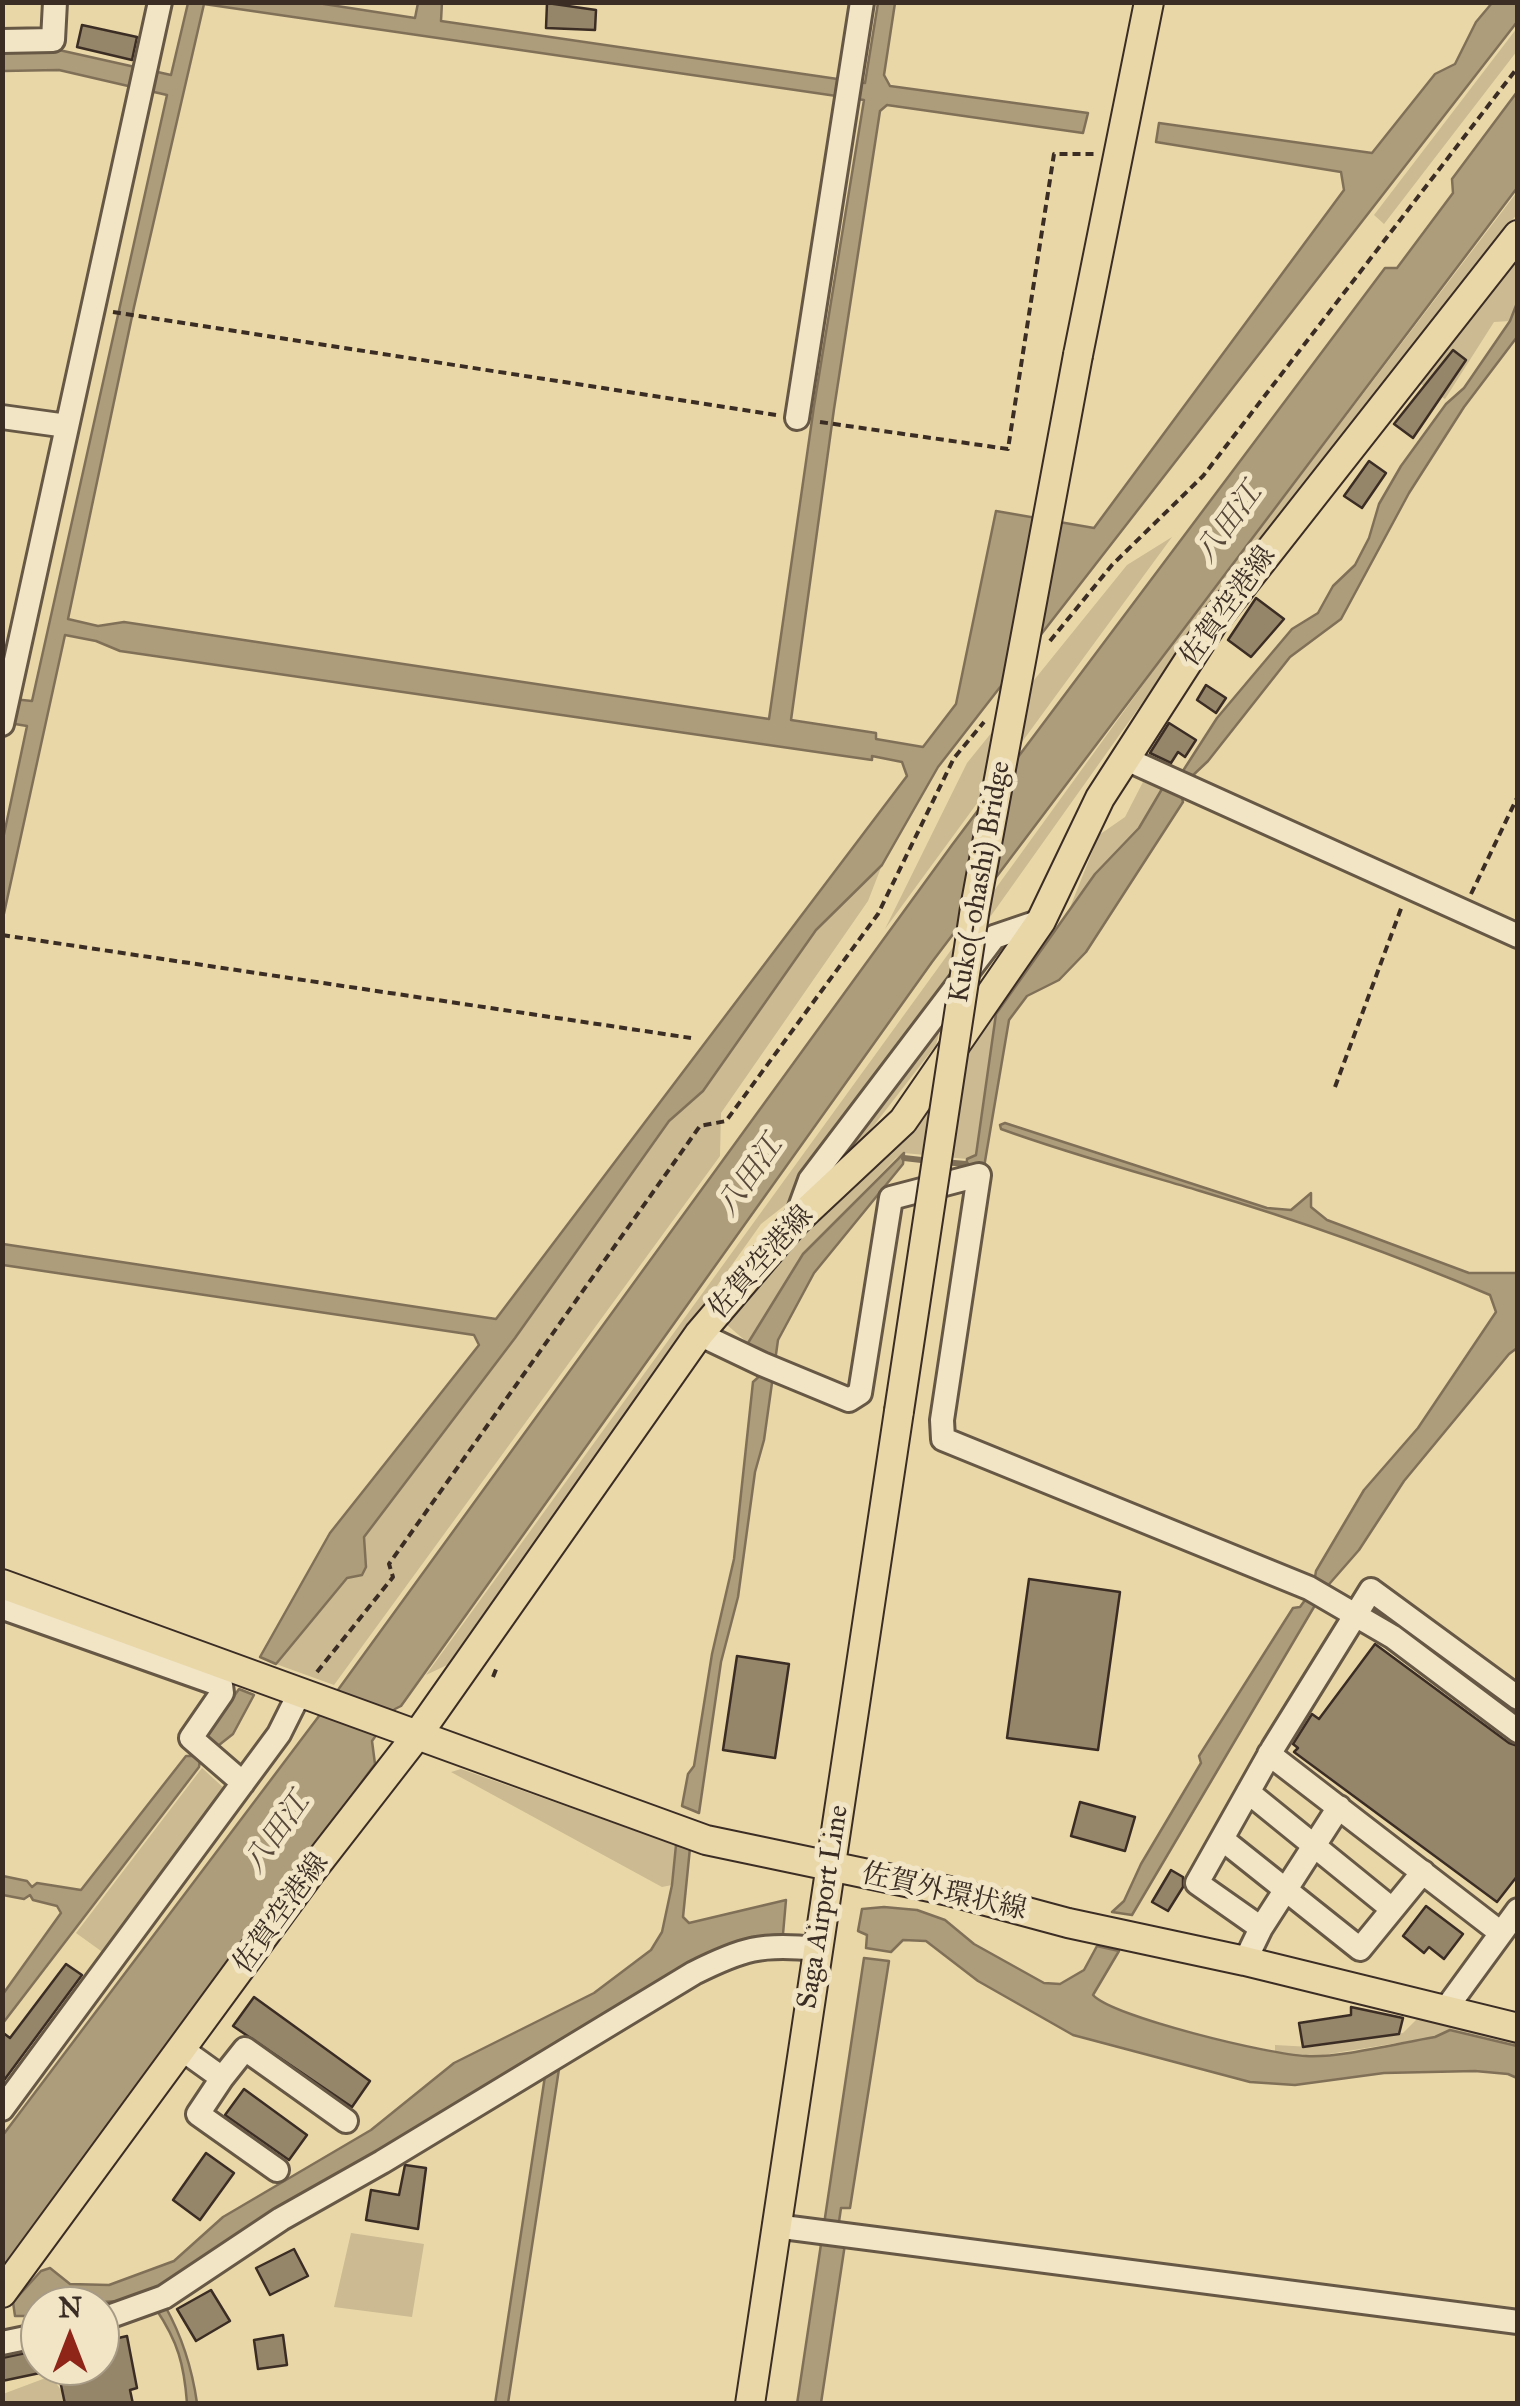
<!DOCTYPE html>
<meta charset="utf-8">
<style>
body{margin:0}
#map{position:relative;width:1520px;height:2406px;overflow:hidden;background:#e9d7a8;font-family:"IM FELL Great Primer",serif}
canvas{display:block}
.frame{position:absolute;inset:0;border:5px solid #3b2d24;pointer-events:none}
.north{position:absolute;left:20px;top:2286px;width:100px;height:100px;box-sizing:border-box;background:#f1e5c6;border:2px solid #a89b85;border-radius:50%;rotate:0deg;font-size:28px;font-weight:700;line-height:40px;text-align:center;color:#3b2d24}
.north::after{content:'';display:block;margin:auto;width:35px;height:45px;background:#8f2418;clip-path:polygon(50% 0,100% 100%,50% 72%,0 100%)}
</style>
<div id="map">
<canvas width="1520" height="2406"></canvas>
<div class="frame"></div>
<div class="north">N</div>
</div>
<script>
const context = document.querySelector('canvas').getContext('2d');
context.lineJoin = 'round';
function fillPath(path, color) {
  context.fillStyle = color;
  context.fill(path, 'evenodd');
}
function stroke(path, color, width, dash) {
  context.strokeStyle = color;
  context.lineWidth = width;
  context.lineCap = dash ? 'butt' : 'round';
  context.setLineDash(dash || []);
  context.stroke(path);
}
function label(font, color, halo, rows, align = 'center') {
  context.font = font + ' "IM FELL Great Primer","Noto Serif JP",serif';
  context.lineWidth = 10;
  context.setLineDash([]);
  context.textBaseline = 'middle';
  context.strokeStyle = halo;
  context.fillStyle = color;
  for (const [text, x, y, turn = 0] of rows) {
    context.save();
    context.translate(x, y);
    context.rotate((+turn || 0) * Math.PI / 180);
    context.textAlign = isNaN(turn) ? turn : align;
    if (halo) context.strokeText(text, 0, 0);
    context.fillText(text, 0, 0);
    context.restore();
  }
}
const green = new Path2D(`
 M 1517,28 L 1517,51 L 1384,224 L 1374,215 Z
 M 1517,192 L 1517,214 L 1184,644 L 956,965 L 936,1045 L 855,1150 L 761,1224 L 447,1665 L 426,1675 L 1177,638 Z
 M 1517,250 L 1517,303 L 1510,321 L 1494,322 L 1445,399 L 1416,381 Z
 M 1172,537 L 885,929 L 967,763 L 1127,565 Z
 M 1143,782 L 1162,789 L 1139,828 L 1095,874 L 1065,920 L 1099,835 L 1125,817 Z
 M 882,865 L 868,901 L 721,1113 L 720,1156 L 334,1685 L 276,1664 L 347,1578 L 366,1567 L 364,1537 L 515,1338 L 669,1121 L 703,1091 L 816,930 Z
 M 996,1014 L 976,1156 L 967,1159 L 904,1153 L 896,1158 L 803,1254 L 748,1343 L 726,1324 L 785,1245 L 897,1147 Z
 M 202,1768 L 226,1790 L 108,1956 L 76,1933 Z
 M 461,1769 L 676,1845 L 672,1885 L 662,1887 L 451,1772 Z
 M 1421,2015 L 1518,2041 L 1517,2046 L 1450,2030 L 1435,2037 L 1310,2057 L 1275,2053 L 1275,2045 L 1311,2047 L 1403,2033 Z
 M 351,2233 L 424,2244 L 412,2317 L 334,2307 Z
 M 51,2376 L 70,2403 L 5,2403 L 3,2394 Z`);
const water = new Path2D(`
 M 311,2 L 415,18 L 418,3 L 442,2 L 441,21 L 865,83 L 878,3 L 895,3 L 884,75 L 890,86 L 1088,113 L 1083,133 L 887,105 L 880,111 L 834,409 L 791,720 L 876,733 L 876,739 L 923,747 L 956,704 L 996,511 L 1094,528 L 1344,190 L 1341,172 L 1156,142 L 1159,123 L 1372,153 L 1435,74 L 1455,64 L 1476,22 L 1492,3 L 1517,3 L 1517,22 L 938,767 L 882,865 L 816,930 L 703,1091 L 669,1121 L 515,1338 L 364,1537 L 366,1567 L 362,1575 L 347,1578 L 276,1664 L 260,1657 L 330,1533 L 479,1345 L 474,1335 L 3,1265 L 3,1244 L 496,1319 L 907,776 L 902,762 L 872,756 L 872,760 L 120,651 L 96,641 L 65,635 L 3,918 L 3,839 L 27,726 L 3,722 L 3,698 L 32,701 L 167,95 L 59,70 L 3,71 L 3,49 L 50,48 L 171,75 L 188,3 ZM 204,4 L 864,100 L 814,406 L 769,719 L 124,622 L 98,626 L 68,619 L 134,307 Z
 M 1517,92 L 1517,188 L 932,962 L 401,1706 L 395,1709 L 372,1741 L 375,1764 L 3,2271 L 3,2135 L 319,1716 L 952,845 L 1385,268 L 1397,268 L 1453,193 L 1452,179 Z
 M 1517,303 L 1517,337 L 1464,407 L 1409,493 L 1341,619 L 1290,657 L 1208,761 L 1189,779 L 1181,794 L 1183,802 L 1086,952 L 1059,980 L 1027,996 L 1009,1020 L 983,1173 L 966,1170 L 967,1159 L 976,1155 L 996,1014 L 1095,874 L 1139,828 L 1162,789 L 1170,791 L 1217,718 L 1292,629 L 1318,613 L 1333,586 L 1355,565 L 1369,538 L 1379,504 L 1401,466 L 1446,404 L 1464,388 L 1510,321 Z
 M 1005,1123 L 1267,1208 L 1291,1210 L 1311,1193 L 1311,1207 L 1327,1220 L 1469,1273 L 1517,1273 L 1517,1348 L 1509,1354 L 1404,1481 L 1359,1550 L 1324,1590 L 1132,1915 L 1112,1912 L 1124,1901 L 1141,1864 L 1201,1763 L 1199,1756 L 1293,1608 L 1300,1607 L 1313,1589 L 1316,1571 L 1364,1490 L 1418,1428 L 1496,1312 L 1490,1295 C 1396,1255 1298,1220 1200,1191 C 1133,1171 1067,1153 1001,1129 L 1000,1125 Z
 M 904,1153 L 903,1164 L 814,1273 L 778,1340 L 764,1440 L 755,1472 L 738,1597 L 721,1662 L 699,1813 L 682,1806 L 688,1774 L 694,1766 L 712,1654 L 734,1559 L 753,1382 L 764,1372 L 748,1343 L 803,1254 Z
 M 239,1689 L 254,1695 L 233,1734 L 200,1760 L 199,1767 L 3,2023 L 3,1994 L 61,1913 L 57,1906 L 33,1900 L 30,1895 L 24,1899 L 3,1895 L 3,1876 L 27,1881 L 32,1887 L 37,1883 L 81,1890 L 186,1756 L 194,1756 L 205,1742 L 205,1737 Z
 M 676,1845 L 690,1848 L 683,1917 L 689,1923 L 786,1900 L 783,1934 L 752,1937 L 708,1954 L 370,2158 L 273,2211 L 148,2293 L 134,2300 L 40,2306 L 40,2310 L 27,2316 L 15,2316 L 13,2302 L 41,2271 L 50,2268 L 70,2284 L 109,2285 L 174,2261 L 223,2217 L 371,2130 L 454,2063 L 594,1993 L 651,1950 L 662,1932 L 672,1885 Z
 M 884,1907 L 917,1910 L 945,1920 L 974,1944 L 1044,1983 L 1060,1984 L 1084,1970 L 1097,1946 L 1119,1951 L 1093,1995 C 1113,2017 1271,2055 1306,2056 C 1340,2058 1399,2043 1435,2037 L 1450,2030 L 1517,2046 L 1517,2078 L 1508,2074 L 1475,2071 L 1384,2073 L 1295,2085 L 1250,2082 L 1073,2035 L 978,1981 L 926,1941 L 903,1940 L 891,1952 L 866,1948 L 867,1935 L 858,1931 L 862,1909 Z
 M 864,1958 L 889,1961 L 850,2208 L 841,2208 L 836,2242 L 845,2244 L 821,2403 L 797,2404 Z
 M 559,2069 L 508,2403 L 495,2404 L 545,2076 Z
 M 165,2306 C 183,2338 192,2368 197,2403 L 187,2403 C 184,2364 178,2342 156,2309 Z`);
const stream = new Path2D(`
 M 904,1158 L 930,1161
 M 943,1162 L 966,1164`);
const building = new Path2D(`
 M 547,3 L 596,10 L 595,30 L 546,28 Z
 M 82,25 L 137,37 L 132,60 L 77,47 Z
 M 1453,350 L 1466,360 L 1413,438 L 1394,424 Z
 M 1369,461 L 1386,473 L 1362,508 L 1344,496 Z
 M 1256,598 L 1284,619 L 1251,657 L 1228,640 Z
 M 1206,685 L 1226,698 L 1216,713 L 1197,700 Z
 M 1169,723 L 1196,740 L 1185,757 L 1178,752 L 1171,763 L 1150,753 Z
 M 1029,1579 L 1120,1592 L 1098,1750 L 1007,1738 Z
 M 1375,1644 L 1509,1743 L 1518,1746 L 1518,1875 L 1497,1902 L 1294,1752 L 1298,1748 L 1293,1744 L 1312,1714 L 1319,1719 Z
 M 737,1656 L 789,1664 L 775,1758 L 723,1750 Z
 M 1080,1802 L 1135,1817 L 1125,1851 L 1071,1836 Z
 M 1171,1870 L 1183,1877 L 1183,1887 L 1168,1911 L 1152,1902 Z
 M 1426,1906 L 1463,1934 L 1444,1959 L 1429,1947 L 1424,1953 L 1403,1936 Z
 M 66,1964 L 82,1975 L 2,2083 L 2,2032 L 10,2038 Z
 M 254,1997 L 370,2081 L 352,2107 L 233,2026 Z
 M 1351,2007 L 1403,2018 L 1399,2034 L 1303,2047 L 1299,2023 L 1351,2015 Z
 M 244,2089 L 307,2135 L 289,2160 L 225,2115 Z
 M 206,2153 L 234,2173 L 200,2220 L 173,2200 Z
 M 405,2165 L 426,2168 L 418,2229 L 366,2220 L 371,2190 L 399,2195 Z
 M 294,2249 L 308,2276 L 270,2295 L 256,2268 Z
 M 211,2290 L 230,2321 L 196,2341 L 177,2309 Z
 M 283,2335 L 287,2365 L 258,2369 L 254,2340 Z
 M 127,2336 L 137,2388 L 130,2390 L 133,2404 L 65,2404 L 57,2366 L 106,2366 L 101,2342 Z
 M 40,2350 L 40,2373 L 2,2381 L 2,2358 Z`);
const path = new Path2D(`
 M 113,312 L 776,415
 M 820,422 L 1008,449 L 1054,154 L 1096,154
 M 1050,641 L 1112,565 L 1203,476 L 1518,67
 M 1471,894 L 1518,796
 M 2,935 L 691,1038
 M 1335,1087 L 1402,906
 M 317,1672 L 393,1577 L 389,1564 L 700,1126 L 726,1121 L 878,914 L 954,758 L 984,722
 M 493,1677 L 497,1667`);
const minor = new Path2D(`
 M 2,41 L 53,40 L 55,2
 M 2,417 L 67,426
 M 797,418 L 862,2
 M 2,724 L 160,2
 M 1124,758 L 1518,936
 M 795,1221 L 810,1180 L 994,937 L 1041,921
 M 699,1334 L 762,1364 L 849,1400 L 860,1393 L 891,1198 L 979,1175 L 942,1420 L 943,1439 L 1309,1588 L 1393,1637 L 1518,1731
 M 2,1603 L 9,1610 L 221,1685 L 222,1693 L 191,1738 L 243,1783
 M 1269,1754 L 1501,1933
 M 1248,1792 L 1392,1909
 M 1222,1839 L 1360,1949 L 1423,1872
 M 1261,1928 L 1197,1883 L 1273,1748 L 1371,1590 L 1518,1698
 M 1245,1961 L 1261,1928 L 1339,1807
 M 1445,2010 L 1518,1910
 M 183,2050 L 222,2078 L 245,2049 L 346,2121
 M 222,2078 L 198,2114 L 277,2170
 M 2,2109 L 279,1734 L 295,1702
 M 775,2226 L 1518,2322
 M 100,2320 L 164,2297 L 281,2219 L 382,2162 L 694,1973 C 742,1949 761,1943 816,1949
 M 2,2343 L 40,2335`);
const major = new Path2D(`
 M 1078,355 L 1149,2
 M 2,1584 L 706,1840 L 949,1891 L 1068,1923 L 1245,1961 L 1518,2028
 M 2,2293 L 310,1873 L 418,1734 L 699,1334 L 793,1224 L 903,1121 L 1041,921 L 1100,798 L 1213,623 L 1518,235
 M 750,2404 L 899,1411`);
const majorBridge = new Path2D(`
 M 899,1411 L 975,908 L 1078,355`);
const streetNames = [
 ["佐賀空港線",1229,607,-54],
 ["Kuko(-ohashi) Bridge",981,882,-80],
 ["佐賀空港線",762,1263,-48],
 ["佐賀外環状線",944,1893,13],
 ["Saga Airport Line",824,1907,-81],
 ["佐賀空港線",282,1914,-54]
];
const waterNames = [
 ["八田江",1230,524,-54],
 ["八田江",751,1177,-55],
 ["八田江",278,1834,-55]
];
fillPath(green, '#cbba92');
fillPath(water, '#ae9d7b');
stroke(water, '#807058', 2.5);
stroke(stream, '#807058', 6);
fillPath(building, '#958569');
stroke(building, '#3b2d24', 2.5);
stroke(minor, '#665845', 28);
stroke(major, '#3b2d24', 32);
stroke(path, '#3b2d24', 4, [8, 5]);
stroke(minor, '#f1e5c6', 22);
stroke(major, '#e9d7a8', 28);
stroke(majorBridge, '#3b2d24', 32, []);
stroke(majorBridge, '#e9d7a8', 28);
label('28px', '#3b2d24', '#f1e5c6', streetNames);
label('italic 30px', '#58493a', '#f1e5c6', waterNames);
</script>
